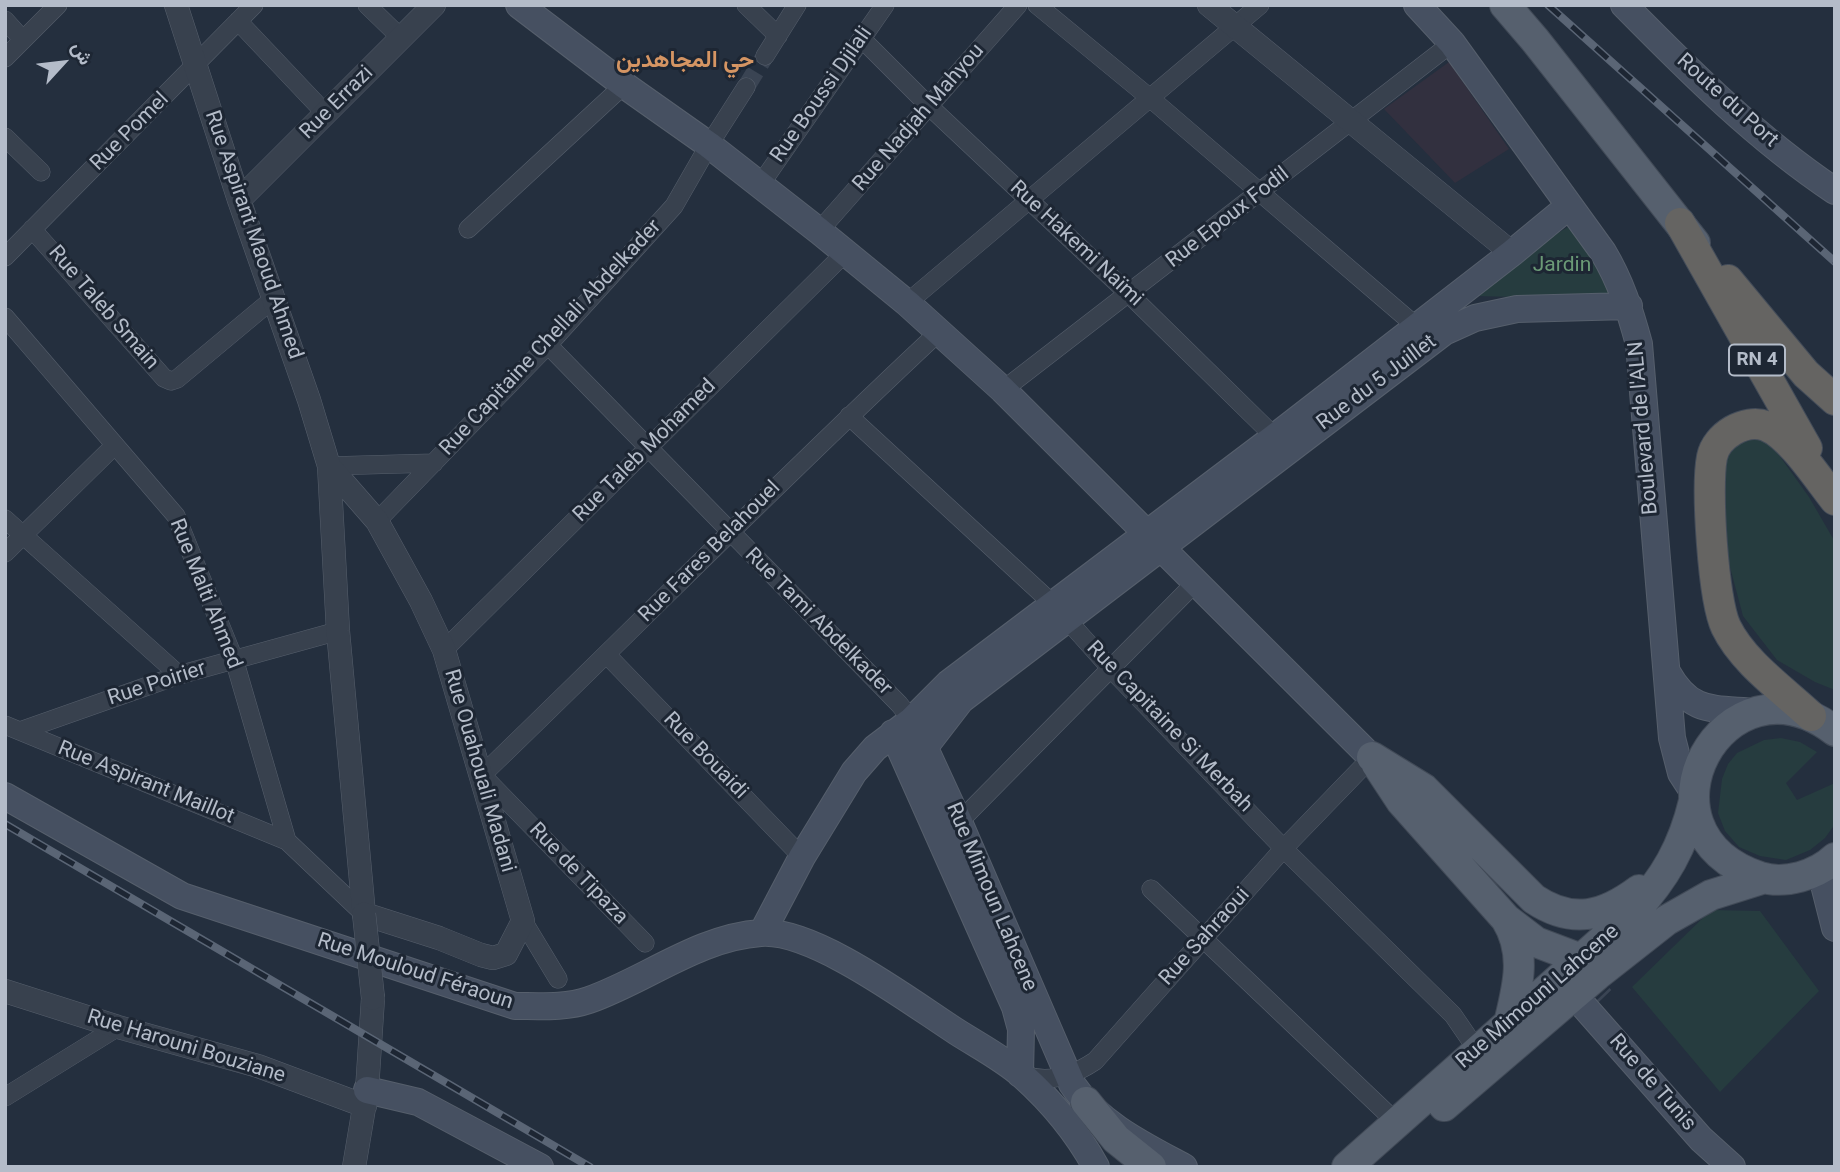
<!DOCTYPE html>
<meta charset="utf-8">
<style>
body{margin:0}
#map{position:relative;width:1840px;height:1172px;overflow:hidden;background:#242f3e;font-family:Roboto,Vazirmatn,sans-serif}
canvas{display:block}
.frame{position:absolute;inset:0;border:7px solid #b4bcc9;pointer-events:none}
.north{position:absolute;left:28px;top:28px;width:70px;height:70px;-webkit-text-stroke:5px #1d2633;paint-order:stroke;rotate:63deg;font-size:19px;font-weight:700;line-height:28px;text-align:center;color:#b4bcc9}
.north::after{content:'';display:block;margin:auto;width:24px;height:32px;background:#b4bcc9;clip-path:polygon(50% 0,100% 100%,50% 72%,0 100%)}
</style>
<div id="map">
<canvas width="1840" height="1172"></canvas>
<div class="frame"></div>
<div class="north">ش</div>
</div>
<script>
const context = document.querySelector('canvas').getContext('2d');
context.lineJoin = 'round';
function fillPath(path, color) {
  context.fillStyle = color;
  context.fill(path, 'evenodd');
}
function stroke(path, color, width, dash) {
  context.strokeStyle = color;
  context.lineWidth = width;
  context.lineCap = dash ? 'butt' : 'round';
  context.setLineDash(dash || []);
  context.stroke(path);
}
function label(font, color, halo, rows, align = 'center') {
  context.font = font + ' Roboto,Vazirmatn,sans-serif';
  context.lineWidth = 6;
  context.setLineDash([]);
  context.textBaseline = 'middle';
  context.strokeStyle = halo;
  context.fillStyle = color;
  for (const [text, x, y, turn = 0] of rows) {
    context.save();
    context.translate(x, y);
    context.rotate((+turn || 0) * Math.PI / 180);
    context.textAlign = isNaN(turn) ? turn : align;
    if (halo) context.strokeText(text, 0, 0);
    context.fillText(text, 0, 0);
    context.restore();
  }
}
const medical = new Path2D(`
 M 1449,62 L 1509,149 L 1455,183 L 1384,109 Z`);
const green = new Path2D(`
 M 1573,224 L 1614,295 L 1554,298 L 1477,296 L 1533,248 Z
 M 1751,436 L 1766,437 L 1809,497 L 1835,542 L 1835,690 L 1815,682 L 1777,660 L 1743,616 L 1726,552 L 1724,466 L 1734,445 Z
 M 1781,738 L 1800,742 L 1817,752 L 1786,783 L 1797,800 L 1835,783 L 1835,824 L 1825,838 L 1810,850 L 1786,860 L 1760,856 L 1739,847 L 1725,831 L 1718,813 L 1722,779 L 1728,764 L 1737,753 L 1764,740 Z
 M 1711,910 L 1760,911 L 1819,991 L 1720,1092 L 1632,987 Z`);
const minorTunnel = new Path2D(`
 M 746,87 L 765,56`);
const secondaryTunnel = new Path2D(`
 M 1573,969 L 1602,999`);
const minor = new Path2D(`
 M 367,5 L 401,38
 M 746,5 L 778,36
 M 1037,5 L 1150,98 L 1417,327
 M 5,20 L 23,40
 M 238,21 L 326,114
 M 862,39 L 930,107 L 1129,294 L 1281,443
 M 765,56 L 797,5
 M 5,58 L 58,5
 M 5,137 L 41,172
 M 760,185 L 885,5
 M 32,229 L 164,378 L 171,381 L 177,379 L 273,299
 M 468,229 L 624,85
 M 819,231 L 1018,5
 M 5,257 L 254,5
 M 907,303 L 1260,5
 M 5,317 L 176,516 L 234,659 L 287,841
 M 548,345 L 899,704 L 912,720
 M 1003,390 L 1452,43
 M 849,416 L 1054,605 L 1111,669 L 1287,852 L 1453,1015 L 1477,1050
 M 329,466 L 434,463
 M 5,519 L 179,675
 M 377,521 L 548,345 L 674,206 L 709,145 L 746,87
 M 5,553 L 115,445
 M 444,650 L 846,252
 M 607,655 L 802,857
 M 5,725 L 287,841 L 364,914
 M 20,731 L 179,675 L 338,631
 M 959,822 L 1195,583
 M 1151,889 L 1396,1122
 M 523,921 L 558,979
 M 645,943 L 482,775 C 635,628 784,476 940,331
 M 1024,1075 C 1049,1084 1074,1075 1095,1061 L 1284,848 L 1372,757
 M 5,1097 L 118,1027`);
const tertiary = new Path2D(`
 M 176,5 L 239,200 L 309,400 L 329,466 L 338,631 L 364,914 L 439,938 L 481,955 L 493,958 L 506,954 L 523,921 L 444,650 L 421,601 L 377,521 L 329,466
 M 1209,5 L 1512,253
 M 239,200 L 434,5
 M 5,991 L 118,1027 L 258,1066 L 365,1106
 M 354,1167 L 367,1090 L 373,998`);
const secondary = new Path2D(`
 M 519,5 L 624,85 L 709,145 L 819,231 L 907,303 L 1003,390 L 1386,772
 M 1417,5 L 1452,43 L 1603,252 C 1621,282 1630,311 1639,344 L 1672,738 L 1681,773 L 1694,793
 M 1624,5 C 1690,72 1757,139 1835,191
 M 1667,672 C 1691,715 1714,708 1757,712
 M 917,731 L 959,822 L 1072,1084 C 1099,1124 1143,1145 1184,1167
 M 893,733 L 1015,1007 L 1021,1029 L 1020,1074
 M 924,748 L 961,700 L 1444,332 L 1475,318 L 1517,309 L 1629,306
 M 5,796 L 182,896 L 515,1006 C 539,1006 566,1008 589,1000 C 646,980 699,937 761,933 C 814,929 912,1003 957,1032 C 979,1046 1004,1059 1023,1076 C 1053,1103 1077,1132 1096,1167
 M 1820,869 L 1835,928
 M 762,933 L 802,857 L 854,772 L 875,748 L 912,720 L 949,683 L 1276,436 L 1512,253 L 1569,206
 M 1576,976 L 1572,987 L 1574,995 L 1701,1139 L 1732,1167
 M 367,1090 L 418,1102 L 540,1167`);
const primary = new Path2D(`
 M 1505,5 L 1535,40 L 1695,243
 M 1835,731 C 1725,646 1623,831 1760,877 C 1785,885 1817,875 1835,858
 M 1372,757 L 1424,789 L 1534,899 C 1573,925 1604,916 1639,890
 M 1376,763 L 1401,801 L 1506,919 L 1536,942 L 1581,959 L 1594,972
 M 1506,919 C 1527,953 1518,986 1509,1023
 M 1086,1102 L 1116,1139 L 1151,1167
 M 1444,1106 L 1597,975 L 1667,920 L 1711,895 L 1765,878
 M 1347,1167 L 1633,913 C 1665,878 1683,847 1694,801`);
const trunk = new Path2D(`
 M 1680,223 L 1807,448
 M 1728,280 L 1806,374 L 1835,400
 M 1811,716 C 1782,689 1743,662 1726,627 C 1713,600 1706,487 1712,457 C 1716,436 1745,418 1766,426 C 1791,436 1818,479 1835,500`);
const rail = new Path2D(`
 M 1548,5 L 1835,262
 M 5,824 L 590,1167`);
const tertiaryBridge = new Path2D(`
 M 364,914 L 373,998`);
const shields = [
 [1757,360,56]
];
const shieldNames = [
 ["RN 4",1757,360]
];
const streetNames = [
 ["Rue Boussi Djilali",822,95,-55],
 ["Route du Port",1727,101,42],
 ["Rue Errazi",337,103,-45],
 ["Rue Nadjah Mahyou",919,118,-49],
 ["Rue Pomel",130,132,-45],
 ["Rue Epoux Fodil",1228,218,-38],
 ["Rue Aspirant Maoud Ahmed",253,235,71],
 ["Rue Hakemi Naïmi",1076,244,43],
 ["Rue Taleb Smain",103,308,49],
 ["Rue Capitaine Chellali Abdelkader",551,338,-47],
 ["Rue du 5 Juillet",1377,383,-37],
 ["Boulevard de l'ALN",1644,428,-95],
 ["Rue Taleb Mohamed",645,451,-45],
 ["Rue Fares Belahouel",710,552,-45],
 ["Rue Malti Ahmed",205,594,68],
 ["Rue Tami Abdelkader",818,622,45],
 ["Rue Poirier",157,684,-18],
 ["Rue Capitaine Si Merbah",1169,727,46],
 ["Rue Bouaidi",705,756,46],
 ["Rue Ouahouali Madani",479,771,74],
 ["Rue Aspirant Maillot",146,783,22],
 ["Rue de Tipaza",578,874,46],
 ["Rue Mimoun Lahcene",991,897,67],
 ["Rue Sahraoui",1205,937,-48],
 ["Rue Mouloud Féraoun",415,972,18],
 ["Rue Mimouni Lahcene",1538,997,-41],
 ["Rue Harouni Bouziane",186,1047,17],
 ["Rue de Tunis",1652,1083,49]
];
const parkNames = [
 ["Jardin",1562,266]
];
const neighbourhoodNames = [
 ["حي المجاهدين",685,61]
];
fillPath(medical, '#32303f');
fillPath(green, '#263c3f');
stroke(minorTunnel, '#3a4453', 18, [18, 9]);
stroke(secondaryTunnel, '#3a4453', 26, [26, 13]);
stroke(minor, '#565f6c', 19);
stroke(tertiary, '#565f6c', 24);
stroke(secondary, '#565f6c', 28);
stroke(primary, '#414a57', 32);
stroke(trunk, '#434c59', 32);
stroke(minor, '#38414e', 18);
stroke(tertiary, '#38414e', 23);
stroke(secondary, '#465061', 26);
stroke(primary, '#56606e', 30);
stroke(trunk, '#656462', 30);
stroke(rail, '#5a6575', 8);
stroke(rail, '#1d2633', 5, [16]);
stroke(tertiaryBridge, '#565f6c', 24, []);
stroke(tertiaryBridge, '#38414e', 23);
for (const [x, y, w] of shields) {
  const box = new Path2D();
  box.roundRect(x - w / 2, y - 15.5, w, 31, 5);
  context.fillStyle = '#1d2633';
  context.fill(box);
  stroke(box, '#b4bcc9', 2);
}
label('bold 19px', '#b4bcc9', null, shieldNames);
label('21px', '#b4bcc9', '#1d2633', streetNames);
label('21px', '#6b9a76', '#1d2633', parkNames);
label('bold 23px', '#d59563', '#1d2633', neighbourhoodNames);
</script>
